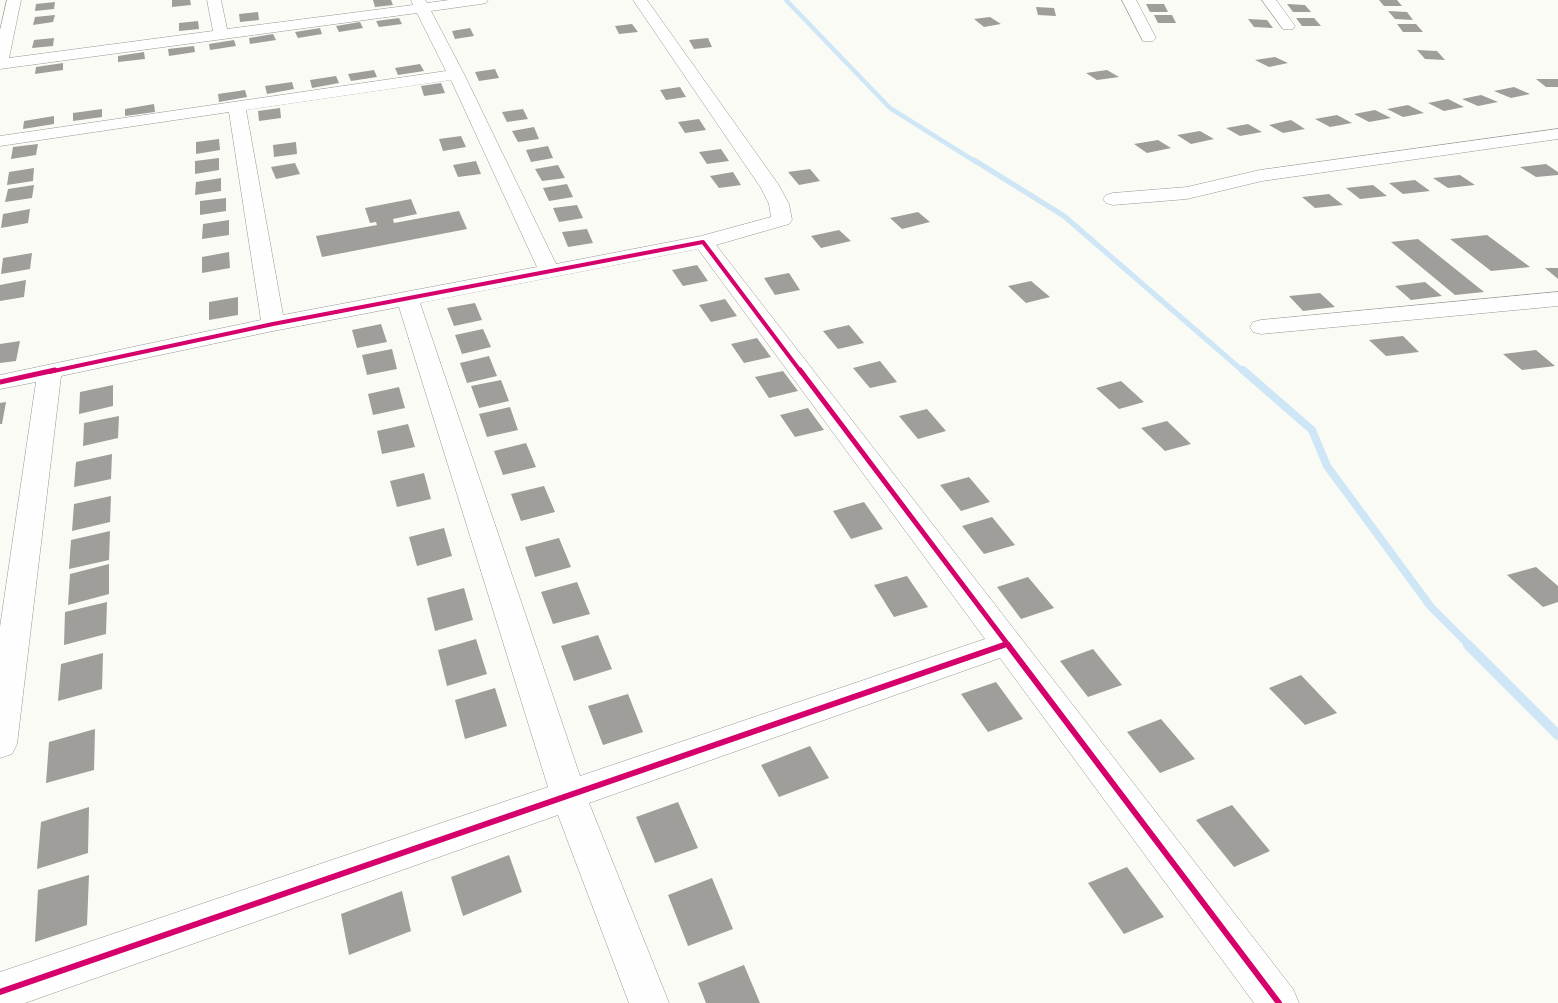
<!DOCTYPE html>
<style>
body{margin:0}
canvas{display:block;background:#fbfbf6}
</style>
<canvas width="1558" height="1003"></canvas>
<script>
const context = document.querySelector('canvas').getContext('2d');
context.lineJoin = 'round';
function stroke(path, color, width, dash) {
  context.strokeStyle = color;
  context.lineWidth = width;
  context.lineCap = dash ? 'butt' : 'round';
  context.setLineDash(dash || []);
  context.stroke(path);
}
function fillPath(path, color) {
  context.fillStyle = color;
  context.fill(path, 'evenodd');
}
const streamFar3 = new Path2D(`
 M 786,0 L 890,108 L 976,162`);
const streamFar2 = new Path2D(`
 M 974,160 L 1064,216 L 1244,372`);
const streamFar1 = new Path2D(`
 M 1243,370 L 1312,430 L 1327,466 L 1431,607 L 1470,646`);
const stream = new Path2D(`
 M 1468,645 L 1558,735`);
const building = new Path2D(`
 M 172,0 L 190,0 L 191,5 L 172,7 Z
 M 373,0 L 391,0 L 393,5 L 375,7 Z
 M 1379,0 L 1397,0 L 1402,6 L 1384,6 Z
 M 55,2 L 54,9 L 35,11 L 36,4 Z
 M 1146,4 L 1164,4 L 1168,12 L 1150,12 Z
 M 1287,4 L 1305,5 L 1311,12 L 1293,12 Z
 M 1036,7 L 1054,8 L 1056,16 L 1038,15 Z
 M 1388,11 L 1407,12 L 1413,20 L 1395,19 Z
 M 258,12 L 259,20 L 240,22 L 239,14 Z
 M 55,15 L 53,22 L 33,25 L 35,17 Z
 M 1154,15 L 1172,15 L 1176,23 L 1158,23 Z
 M 990,17 L 1001,24 L 984,27 L 974,19 Z
 M 399,18 L 402,24 L 379,27 L 376,21 Z
 M 1296,18 L 1314,18 L 1321,26 L 1302,26 Z
 M 1248,19 L 1267,20 L 1273,28 L 1254,27 Z
 M 198,21 L 199,29 L 179,31 L 179,23 Z
 M 360,22 L 363,28 L 339,32 L 336,26 Z
 M 632,24 L 638,32 L 619,34 L 615,26 Z
 M 1397,24 L 1416,24 L 1423,32 L 1403,32 Z
 M 320,28 L 322,34 L 298,38 L 295,32 Z
 M 470,28 L 474,36 L 455,39 L 452,31 Z
 M 273,34 L 276,40 L 250,44 L 249,38 Z
 M 54,38 L 53,46 L 32,48 L 34,40 Z
 M 708,38 L 712,47 L 694,49 L 689,40 Z
 M 234,40 L 236,46 L 210,50 L 209,44 Z
 M 194,46 L 195,52 L 169,56 L 168,49 Z
 M 1417,50 L 1437,51 L 1445,60 L 1425,59 Z
 M 144,52 L 145,59 L 118,62 L 118,56 Z
 M 1275,57 L 1288,63 L 1269,67 L 1255,60 Z
 M 63,63 L 63,70 L 35,74 L 36,67 Z
 M 420,64 L 424,71 L 398,75 L 395,68 Z
 M 495,69 L 499,78 L 479,81 L 475,72 Z
 M 374,70 L 377,77 L 351,81 L 348,74 Z
 M 1107,70 L 1119,77 L 1097,80 L 1086,73 Z
 M 336,76 L 339,83 L 312,88 L 310,80 Z
 M 1536,79 L 1558,79 L 1558,87 L 1546,87 Z
 M 292,82 L 294,89 L 267,94 L 265,86 Z
 M 441,83 L 445,93 L 424,96 L 421,86 Z
 M 680,87 L 686,97 L 666,100 L 660,90 Z
 M 1514,87 L 1530,94 L 1511,98 L 1494,91 Z
 M 245,90 L 247,97 L 219,102 L 218,94 Z
 M 1481,95 L 1498,102 L 1478,106 L 1462,99 Z
 M 1448,99 L 1464,107 L 1444,111 L 1428,103 Z
 M 154,104 L 155,112 L 125,116 L 125,109 Z
 M 1408,105 L 1424,113 L 1403,117 L 1387,109 Z
 M 280,108 L 281,118 L 259,121 L 258,111 Z
 M 102,109 L 102,117 L 73,121 L 73,113 Z
 M 523,109 L 528,119 L 507,122 L 502,112 Z
 M 1375,110 L 1391,118 L 1369,122 L 1354,114 Z
 M 1337,115 L 1352,123 L 1330,127 L 1315,119 Z
 M 54,116 L 54,124 L 23,129 L 24,121 Z
 M 699,119 L 706,130 L 685,133 L 678,122 Z
 M 1291,120 L 1305,129 L 1283,133 L 1269,125 Z
 M 1248,124 L 1262,132 L 1240,136 L 1226,128 Z
 M 534,127 L 539,139 L 518,142 L 512,131 Z
 M 1200,131 L 1214,139 L 1191,144 L 1177,135 Z
 M 461,136 L 466,147 L 443,151 L 439,139 Z
 M 219,139 L 220,150 L 196,154 L 196,142 Z
 M 1158,140 L 1171,148 L 1147,153 L 1134,144 Z
 M 296,142 L 297,154 L 274,157 L 273,145 Z
 M 38,144 L 36,155 L 11,159 L 13,147 Z
 M 548,146 L 553,158 L 531,162 L 526,150 Z
 M 721,149 L 729,161 L 707,164 L 699,152 Z
 M 219,158 L 219,170 L 195,174 L 195,161 Z
 M 476,161 L 481,174 L 458,177 L 453,165 Z
 M 295,163 L 300,174 L 276,179 L 271,167 Z
 M 1546,164 L 1558,172 L 1558,175 L 1536,177 L 1520,167 Z
 M 558,165 L 565,178 L 542,181 L 535,169 Z
 M 34,168 L 33,181 L 7,185 L 9,172 Z
 M 810,169 L 820,181 L 799,185 L 788,172 Z
 M 733,172 L 741,185 L 719,188 L 710,176 Z
 M 1460,175 L 1475,185 L 1448,188 L 1433,178 Z
 M 221,178 L 221,191 L 195,195 L 196,182 Z
 M 1415,180 L 1430,191 L 1403,194 L 1389,183 Z
 M 567,184 L 573,197 L 549,201 L 543,188 Z
 M 34,185 L 32,198 L 5,202 L 8,189 Z
 M 1373,185 L 1387,196 L 1360,199 L 1346,188 Z
 M 1329,194 L 1343,205 L 1315,208 L 1302,197 Z
 M 226,198 L 226,211 L 200,215 L 200,201 Z
 M 411,199 L 417,214 L 393,219 L 394,223 L 459,211 L 467,229 L 322,257 L 316,236 L 377,225 L 376,222 L 370,223 L 365,208 Z
 M 577,205 L 583,218 L 559,222 L 553,208 Z
 M 30,209 L 28,223 L 1,228 L 3,214 Z
 M 918,212 L 930,222 L 902,229 L 890,218 Z
 M 229,220 L 229,235 L 202,239 L 203,224 Z
 M 587,229 L 593,243 L 568,247 L 562,232 Z
 M 839,230 L 851,241 L 821,248 L 811,236 Z
 M 1487,235 L 1530,267 L 1491,271 L 1450,239 Z
 M 1418,239 L 1484,292 L 1455,295 L 1391,242 Z
 M 229,252 L 230,268 L 202,273 L 202,257 Z
 M 32,253 L 30,269 L 1,274 L 3,258 Z
 M 697,265 L 708,281 L 683,286 L 672,270 Z
 M 1545,268 L 1558,268 L 1558,279 Z
 M 789,273 L 800,290 L 775,295 L 764,278 Z
 M 26,280 L 24,297 L 0,301 L 0,285 Z
 M 1031,281 L 1050,297 L 1026,303 L 1008,286 Z
 M 1425,282 L 1442,296 L 1411,300 L 1395,286 Z
 M 1320,293 L 1335,307 L 1303,311 L 1289,296 Z
 M 238,297 L 238,315 L 209,320 L 209,302 Z
 M 725,299 L 737,316 L 711,322 L 699,305 Z
 M 475,303 L 482,320 L 454,326 L 447,308 Z
 M 381,324 L 387,342 L 357,348 L 352,330 Z
 M 849,325 L 864,343 L 838,349 L 823,331 Z
 M 483,329 L 491,347 L 462,354 L 455,335 Z
 M 1403,336 L 1419,352 L 1386,356 L 1369,340 Z
 M 757,338 L 771,357 L 744,363 L 731,344 Z
 M 20,341 L 16,361 L 0,363 L 0,344 Z
 M 392,349 L 397,369 L 367,375 L 362,355 Z
 M 1536,350 L 1555,366 L 1522,370 L 1503,354 Z
 M 489,356 L 497,376 L 467,383 L 460,363 Z
 M 880,361 L 897,382 L 870,388 L 853,368 Z
 M 783,371 L 798,391 L 769,398 L 755,377 Z
 M 501,380 L 509,401 L 479,408 L 471,386 Z
 M 1121,381 L 1144,402 L 1119,409 L 1096,388 Z
 M 113,385 L 113,406 L 79,414 L 80,392 Z
 M 399,387 L 405,408 L 373,415 L 368,394 Z
 M 6,402 L 2,424 L 0,424 L 0,403 Z
 M 510,407 L 518,430 L 487,437 L 479,414 Z
 M 808,408 L 824,430 L 795,437 L 780,415 Z
 M 927,409 L 946,431 L 918,439 L 899,416 Z
 M 119,416 L 118,438 L 83,446 L 84,423 Z
 M 1167,421 L 1191,444 L 1165,451 L 1141,428 Z
 M 408,424 L 415,447 L 382,454 L 377,431 Z
 M 526,443 L 536,467 L 503,475 L 494,451 Z
 M 112,454 L 111,479 L 74,487 L 76,462 Z
 M 424,473 L 431,499 L 397,507 L 390,481 Z
 M 969,477 L 990,502 L 961,511 L 940,485 Z
 M 544,486 L 555,512 L 521,521 L 511,494 Z
 M 111,496 L 110,522 L 72,531 L 74,504 Z
 M 864,502 L 883,529 L 851,539 L 833,511 Z
 M 992,517 L 1015,545 L 984,554 L 962,526 Z
 M 444,528 L 452,556 L 417,566 L 409,537 Z
 M 110,531 L 109,560 L 69,569 L 71,540 Z
 M 559,538 L 571,567 L 535,577 L 525,547 Z
 M 109,564 L 109,594 L 68,605 L 70,574 Z
 M 1536,567 L 1558,586 L 1558,602 L 1543,607 L 1507,575 Z
 M 907,576 L 928,607 L 894,617 L 874,585 Z
 M 1028,577 L 1054,608 L 1021,619 L 997,587 Z
 M 577,582 L 590,614 L 553,624 L 541,592 Z
 M 464,588 L 473,620 L 435,631 L 427,598 Z
 M 107,602 L 106,634 L 64,645 L 65,612 Z
 M 598,635 L 612,669 L 574,681 L 561,646 Z
 M 476,639 L 487,674 L 447,686 L 438,650 Z
 M 1093,649 L 1122,685 L 1088,697 L 1060,661 Z
 M 103,653 L 102,689 L 58,701 L 61,664 Z
 M 1301,675 L 1337,713 L 1305,725 L 1269,688 Z
 M 996,682 L 1023,719 L 988,732 L 961,694 Z
 M 495,688 L 507,726 L 465,739 L 455,700 Z
 M 628,694 L 643,732 L 603,745 L 588,706 Z
 M 1161,719 L 1195,759 L 1160,773 L 1127,732 Z
 M 95,729 L 94,770 L 46,783 L 49,742 Z
 M 810,746 L 829,778 L 779,797 L 761,765 Z
 M 678,802 L 698,848 L 655,863 L 636,817 Z
 M 1232,805 L 1270,851 L 1234,867 L 1196,820 Z
 M 89,807 L 88,853 L 37,869 L 41,822 Z
 M 509,855 L 522,892 L 463,916 L 451,877 Z
 M 1127,867 L 1164,917 L 1124,934 L 1088,883 Z
 M 89,875 L 87,925 L 35,942 L 38,890 Z
 M 712,878 L 733,929 L 688,946 L 668,895 Z
 M 402,891 L 411,931 L 349,955 L 341,914 Z
 M 744,965 L 760,1003 L 706,1003 L 698,983 Z`);
const minor = new Path2D(`
 M 7,0 L 21,0 L 9,58 L 213,31 L 207,0 L 221,0 L 227,29 L 413,5 L 411,0 L 425,0 L 427,3 L 449,0 L 488,0 L 486,3 L 481,4 L 431,11 L 464,74 L 556,264 L 701,236 L 771,217 L 769,204 L 761,188 L 633,0 L 647,0 L 778,184 L 789,204 L 792,220 L 789,224 L 716,245 L 1293,989 L 1299,1003 L 1254,1003 L 1000,658 L 589,803 L 669,1003 L 629,1003 L 558,815 L 25,1003 L 0,1003 L 0,972 L 548,787 L 399,307 L 273,331 L 61,376 L 17,744 L 12,754 L 0,758 L 0,627 L 36,382 L 0,389 L 0,375 L 261,320 L 229,112 L 0,146 L 0,136 L 446,71 L 417,13 L 0,69 L 0,30 ZM 451,80 L 537,267 L 283,315 L 246,110 ZM 698,249 L 985,639 L 580,776 L 420,303 Z
 M 1122,0 L 1136,0 L 1156,38 L 1153,41 L 1143,41 Z
 M 1262,0 L 1276,0 L 1295,26 L 1293,29 L 1283,29 Z
 M 1558,129 L 1558,139 L 1262,181 L 1187,199 L 1113,205 L 1106,203 L 1103,199 L 1106,195 L 1113,193 L 1187,187 L 1260,170 Z
 M 1558,292 L 1558,306 L 1261,334 L 1253,332 L 1250,327 L 1253,322 L 1261,320 Z`);
const cyclewayFar2 = new Path2D(`
 M 49,372 L 273,324 L 703,242 L 801,372`);
const cyclewayFar1 = new Path2D(`
 M 800,370 L 1009,646
 M 0,382 L 55,370
 M 1001,646 L 1006,644`);
const cycleway = new Path2D(`
 M 1008,645 L 1279,1003
 M 0,992 L 1004,645`);
stroke(streamFar3, '#cee6f5', 4.5);
stroke(streamFar2, '#cee6f5', 5.5);
stroke(streamFar1, '#cee6f5', 8);
stroke(stream, '#cee6f5', 10);
fillPath(building, '#9f9e9b');
stroke(minor, '#969694', 1);
fillPath(minor, '#fefefe');
stroke(cyclewayFar2, '#d6006c', 4);
stroke(cyclewayFar1, '#d6006c', 5);
stroke(cycleway, '#d6006c', 6);
</script>
